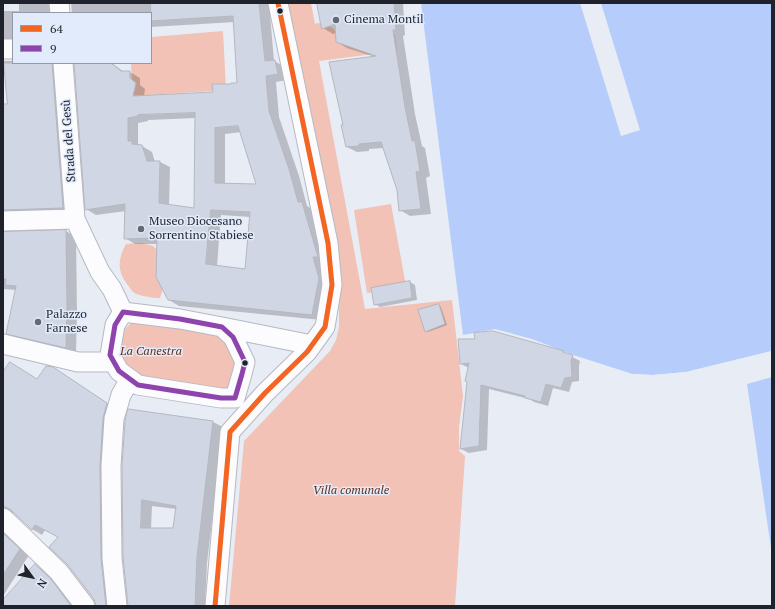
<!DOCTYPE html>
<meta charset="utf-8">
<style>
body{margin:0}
#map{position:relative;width:775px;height:609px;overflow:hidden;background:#e8ecf5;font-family:"PT Serif",serif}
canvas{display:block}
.frame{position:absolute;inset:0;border:4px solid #1f222a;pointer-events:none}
.legend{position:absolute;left:12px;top:12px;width:140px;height:52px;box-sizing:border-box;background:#e2ebfb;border:1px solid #949ba7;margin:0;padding:5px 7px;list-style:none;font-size:12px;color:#1f222a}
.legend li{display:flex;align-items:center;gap:8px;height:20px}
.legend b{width:20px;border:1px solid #949ba7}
.north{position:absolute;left:12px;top:557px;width:40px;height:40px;-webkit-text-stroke:3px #e2ebfb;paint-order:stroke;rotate:123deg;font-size:11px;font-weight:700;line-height:16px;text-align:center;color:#1f222a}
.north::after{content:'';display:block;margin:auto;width:14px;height:18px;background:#1f222a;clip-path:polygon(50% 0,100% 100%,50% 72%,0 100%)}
</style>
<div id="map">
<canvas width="775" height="609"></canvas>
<div class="frame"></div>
<ul class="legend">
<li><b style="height:5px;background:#f26522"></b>64</li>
<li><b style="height:5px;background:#8e44ad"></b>9</li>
</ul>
<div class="north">N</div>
</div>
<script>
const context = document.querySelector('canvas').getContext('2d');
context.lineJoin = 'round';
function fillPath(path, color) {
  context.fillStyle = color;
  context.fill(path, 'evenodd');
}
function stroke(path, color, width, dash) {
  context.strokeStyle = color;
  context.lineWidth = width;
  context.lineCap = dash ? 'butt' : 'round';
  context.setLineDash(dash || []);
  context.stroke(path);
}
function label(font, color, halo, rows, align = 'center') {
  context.font = font + ' "PT Serif",serif';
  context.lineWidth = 3;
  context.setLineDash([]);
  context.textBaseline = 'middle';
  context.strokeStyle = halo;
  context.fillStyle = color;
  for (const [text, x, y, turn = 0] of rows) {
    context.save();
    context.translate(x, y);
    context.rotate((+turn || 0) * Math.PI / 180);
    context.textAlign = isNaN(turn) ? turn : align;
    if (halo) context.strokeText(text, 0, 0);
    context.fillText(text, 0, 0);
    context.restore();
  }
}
const green = new Path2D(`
 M 284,3 L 311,3 L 315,24 C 316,23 321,23 322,23 C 330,24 339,33 343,40 L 395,35 L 397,51 L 319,61 L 365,309 L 452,300 L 463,396 L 459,427 L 459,451 L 465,456 L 455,606 L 229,606 L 244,441 L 330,351 L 336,340 L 339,327 L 339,291 Z
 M 223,31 L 226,90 L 133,96 L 131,63 L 151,63 L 151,37 Z
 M 391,204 L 406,286 L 367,293 L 354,210 Z
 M 142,243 L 153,246 L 164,256 L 164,286 L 160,298 C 153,298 139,296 133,292 C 131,290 129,286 127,284 C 117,270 118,259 126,244 Z
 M 135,319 L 220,335 L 229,349 L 236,364 L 228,394 L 139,380 L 120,367 L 119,343 L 120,334 Z`);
const water = new Path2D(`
 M 421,3 L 772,3 L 772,351 L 686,372 L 653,375 L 632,374 L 576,356 L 532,339 L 495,329 L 463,335 Z
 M 772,377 L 772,555 L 747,384 Z`);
const pier = new Path2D(`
 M 580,3 L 601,3 L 640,130 L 621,136 Z
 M 772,351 L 772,353 L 687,374 L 654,377 L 631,376 L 576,358 L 576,356 L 632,374 L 653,375 L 686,372 Z`);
const shadow = new Path2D(`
 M 3,3 L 4,3 L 4,11 L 19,11 L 19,3 L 60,3 L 58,13 L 13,13 L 13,43 L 3,51 Z
 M 71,3 L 269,3 L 274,61 L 285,67 L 287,80 L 276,82 L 279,117 L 299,176 L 307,206 L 312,209 L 328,262 L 322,320 L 179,306 L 169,300 L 158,244 L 135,244 L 125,238 L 126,211 L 96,215 L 86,209 L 75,63 L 112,63 L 124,72 L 130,72 L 140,78 L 140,85 L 145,89 L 144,96 L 214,93 L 238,84 L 235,22 L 151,27 L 151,13 L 72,13 ZM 196,118 L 195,209 L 169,206 L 170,167 L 160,162 L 155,162 L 152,152 L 142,146 L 138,146 L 138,123 L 148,121 L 148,120 ZM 241,132 L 257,186 L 225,184 L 225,134 ZM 221,215 L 250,217 L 246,270 L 217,266 Z
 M 318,3 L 403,3 L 405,35 L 403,36 L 415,114 L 422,146 L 425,148 L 430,176 L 426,178 L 431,214 L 410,216 L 400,210 L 398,190 L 384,148 L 369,149 L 369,151 L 357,152 L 347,147 L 375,57 L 347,48 L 337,42 L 336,33 L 333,34 L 323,28 Z
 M 4,61 L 13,61 L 13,63 L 64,63 L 73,214 L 3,223 L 3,105 L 9,105 Z
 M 3,231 L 4,233 L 66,231 L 76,237 L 77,311 L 76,353 L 18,339 L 8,333 L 16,290 L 3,289 Z
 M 410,282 L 415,285 L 417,300 L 380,307 L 375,304 Z
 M 439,305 L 441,307 L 447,325 L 428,332 L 426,331 Z
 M 563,352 L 580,361 L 579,366 L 579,381 L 572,382 L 569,392 L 553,388 L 548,406 L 534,402 L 529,399 L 489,389 L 487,450 L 469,453 L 461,449 L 469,368 L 461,364 Z
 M 3,374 L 38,380 L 63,374 L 116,409 L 115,606 L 97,606 L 95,599 L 59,537 L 45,530 L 42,535 L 32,529 L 15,513 L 10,513 L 3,520 Z
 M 213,422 L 223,427 L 207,563 L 205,606 L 129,606 L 123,466 ZM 152,506 L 176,509 L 174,529 L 151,529 Z
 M 3,529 L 29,555 L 3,596 Z
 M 35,565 L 45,571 L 61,586 L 76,606 L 3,606 L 3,601 Z`);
const building = new Path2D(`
 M 151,3 L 259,3 L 265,61 L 275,60 L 278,74 L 266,76 L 269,111 L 289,169 L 298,202 L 302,202 L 318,257 L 313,257 L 319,278 L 312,315 L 168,300 L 156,277 L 157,238 L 124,239 L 125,204 L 85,210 L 74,63 L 111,63 L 121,71 L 130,71 L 130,78 L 136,83 L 133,96 L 213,92 L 212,84 L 231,84 L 231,83 L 237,83 L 233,16 L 151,21 ZM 195,113 L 194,208 L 159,203 L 160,161 L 147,161 L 142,145 L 132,144 L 132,141 L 128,141 L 128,118 L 138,116 L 138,115 ZM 238,126 L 256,184 L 215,183 L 215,128 ZM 211,210 L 250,212 L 245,269 L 206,264 Z
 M 317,3 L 394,3 L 396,30 L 393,30 L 405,107 L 412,141 L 415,141 L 420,171 L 416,172 L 421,209 L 399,211 L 397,190 L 381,142 L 359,144 L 359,146 L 346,147 L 341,125 L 343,125 L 329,62 L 376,56 L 336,42 L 335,24 L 322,29 Z
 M 4,63 L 52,63 L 63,208 L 3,210 L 3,104 L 7,104 Z
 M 66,230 L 67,305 L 66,348 L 6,334 L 16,286 L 5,285 L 6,279 L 3,279 L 3,232 Z
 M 410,281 L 412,298 L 374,305 L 371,288 Z
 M 439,304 L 445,324 L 425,332 L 418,310 Z
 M 493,331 L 564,351 L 563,352 L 573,355 L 571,361 L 572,377 L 565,378 L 561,388 L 546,384 L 541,402 L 525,398 L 525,396 L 481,385 L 479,446 L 460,449 L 467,382 L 465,381 L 469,363 L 460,364 L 458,339 L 475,339 L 474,333 Z
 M 10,362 L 37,379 L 46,366 L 53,367 L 107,403 L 103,418 L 100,466 L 101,558 L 106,606 L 96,606 L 94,599 L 68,565 L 49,547 L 58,537 L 35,525 L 32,530 L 11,510 L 6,507 L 3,507 L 3,372 Z
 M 128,409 L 213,421 L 197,557 L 195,606 L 128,606 L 123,557 L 122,466 L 125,421 ZM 142,500 L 176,506 L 173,528 L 141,528 Z
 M 3,533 L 20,549 L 3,575 Z
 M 35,564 L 51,579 L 71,606 L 3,606 L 3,600 Z`);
const minor = new Path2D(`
 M 59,3 L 60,13
 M 3,49 L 13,49
 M 63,63 L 75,219 L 100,272 L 112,289 L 123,312
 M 3,221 L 75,219
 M 123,312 L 180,319 L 222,327 L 233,337 L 245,362 L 242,374 L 235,398 L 221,398 L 138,385 L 119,371 L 110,355 L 115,325 Z
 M 222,327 L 312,345
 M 3,344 L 78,362 L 113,362
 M 3,518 L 24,538 L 59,572 L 85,606
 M 117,606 L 112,558 L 111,466 L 114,419 L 121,395 L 130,379
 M 215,606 L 230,432 L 265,393 L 307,352 L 325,327 L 332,285 L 328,243 L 278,3`);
const bus1 = new Path2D(`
 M 215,606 L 230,432 L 265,393 L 307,352 L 325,327 L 332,285 L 328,243 L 278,3`);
const bus2 = new Path2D(`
 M 123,312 L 180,319 L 222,327 L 233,337 L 245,362 L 242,374 L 235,398 L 221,398 L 138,385 L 119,371 L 110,355 L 115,325 Z`);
const markers = [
 [280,11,3.5,"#1f222a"],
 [336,20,4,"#656971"],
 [141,229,4,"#656971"],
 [38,322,4,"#656971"],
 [245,363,3.5,"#1f222a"]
];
const poiNames = [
 ["Cinema Montil",344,20],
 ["Museo Diocesano",149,222],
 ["Sorrentino Stabiese",149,236],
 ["Palazzo",46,315],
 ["Farnese",46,329]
];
const streetNames = [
 ["Strada del Gesù",69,141,-94]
];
const parkNames = [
 ["La Canestra",151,352],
 ["Villa comunale",351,491]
];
fillPath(green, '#f1c2b5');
fillPath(water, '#b6ccfb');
fillPath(pier, '#e8ecf5');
fillPath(shadow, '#0003');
fillPath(building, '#d0d6e4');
stroke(building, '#b4b7bf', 1);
stroke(minor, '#b6b9c1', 21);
stroke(minor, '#fcfcfe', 19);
stroke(bus1, '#f26522', 5);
stroke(bus2, '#8e44ad', 5);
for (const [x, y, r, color] of markers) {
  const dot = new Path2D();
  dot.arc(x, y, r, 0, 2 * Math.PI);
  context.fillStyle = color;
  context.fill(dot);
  stroke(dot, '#e2ebfb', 1.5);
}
label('12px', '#1f222a', '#e2ebfb', poiNames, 'left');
label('12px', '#1f222a', '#e2ebfb', streetNames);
label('italic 12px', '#662c16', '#e2ebfb', parkNames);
</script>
